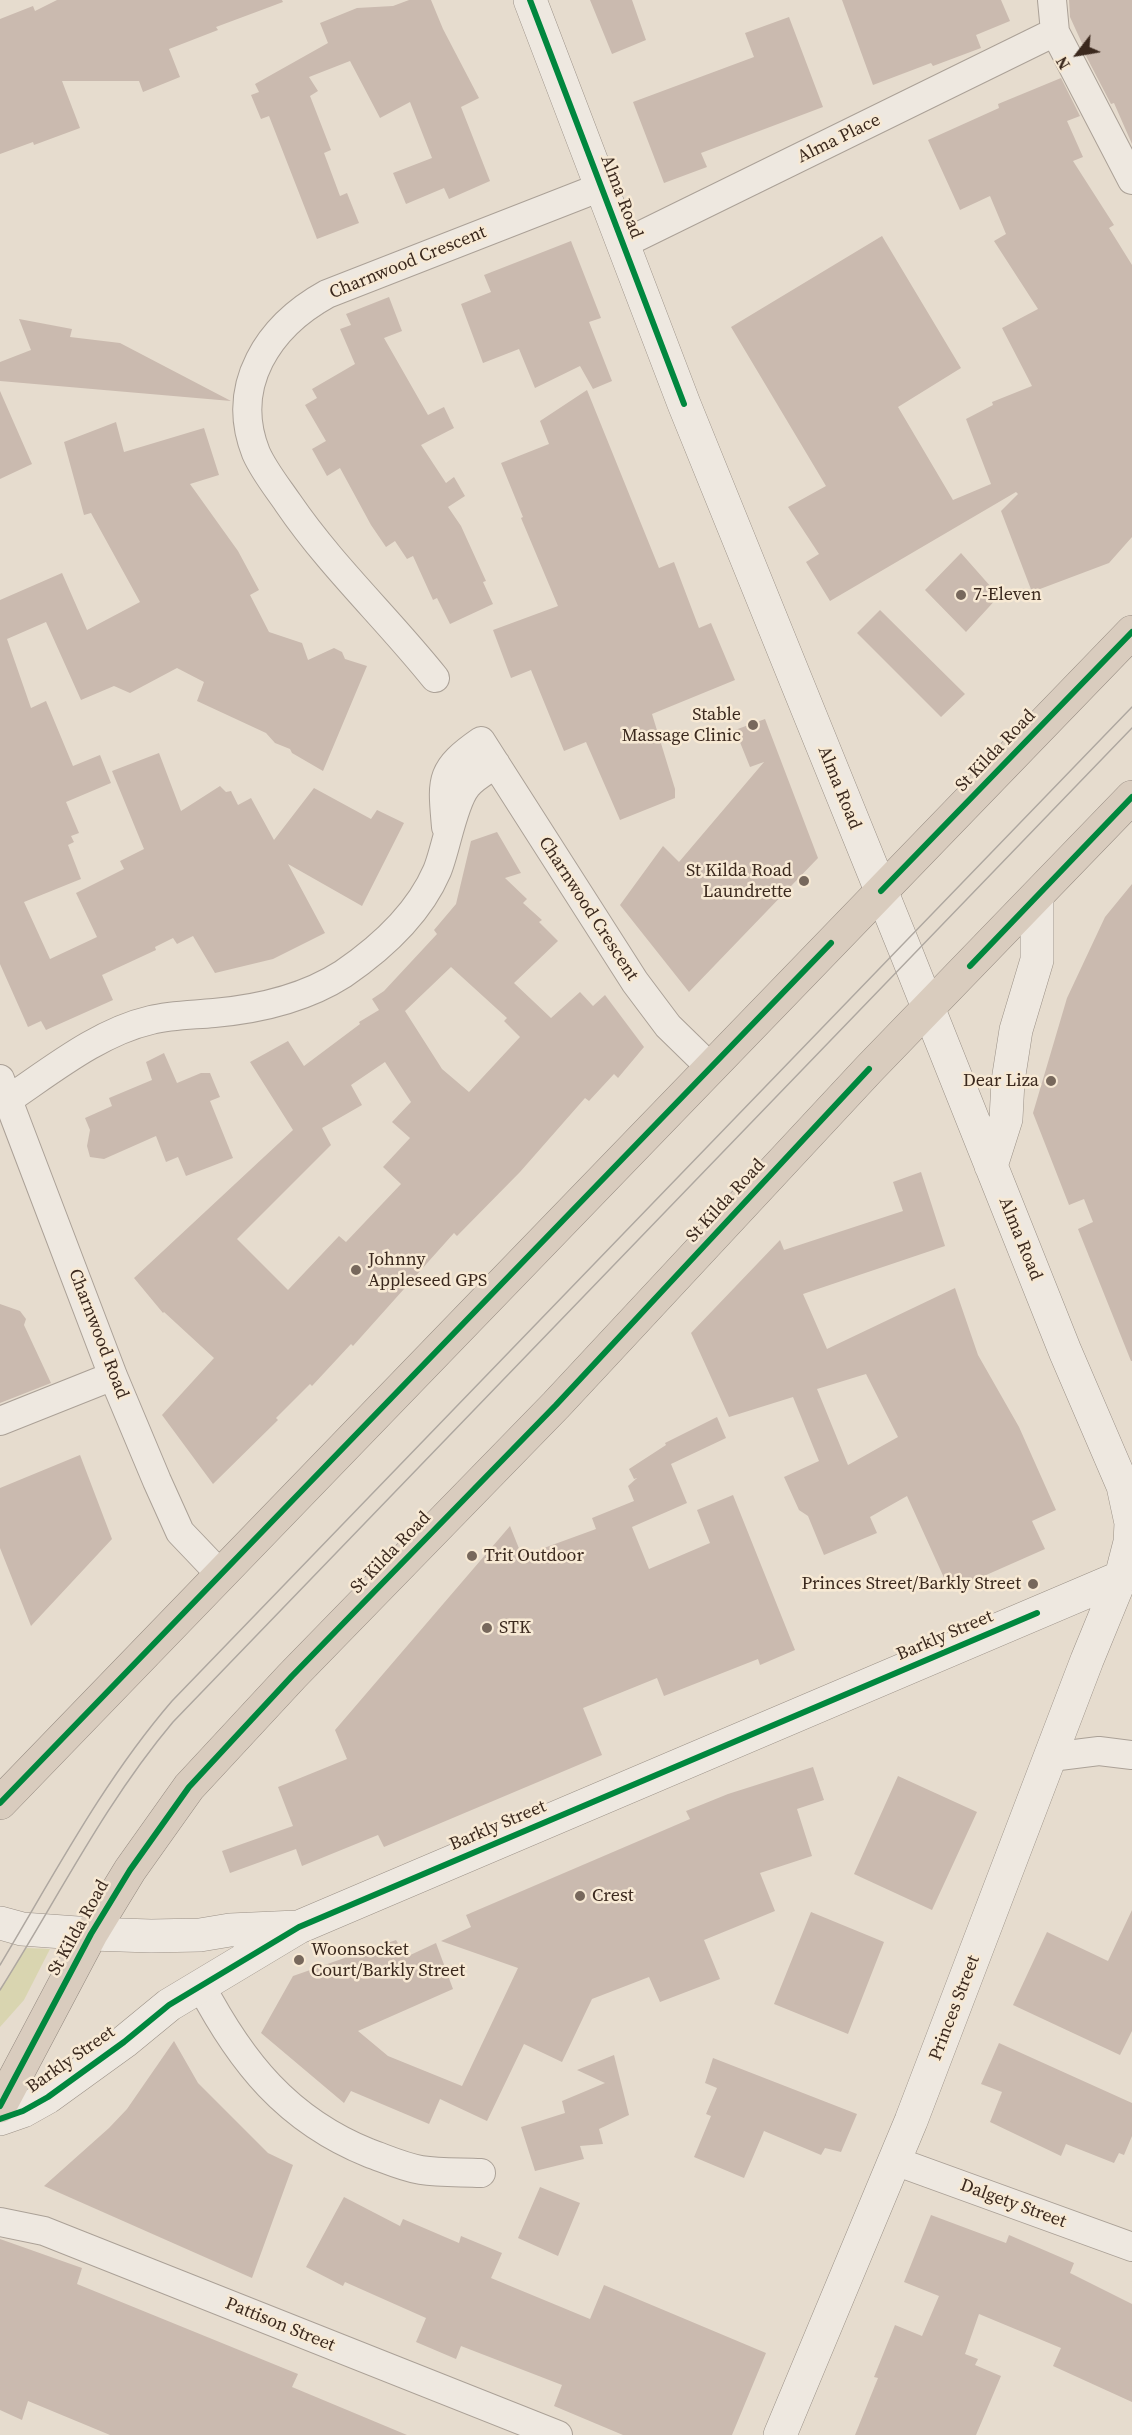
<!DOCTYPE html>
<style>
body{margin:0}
#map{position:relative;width:1132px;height:2435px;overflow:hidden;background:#e6dcce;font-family:"Source Serif 4",serif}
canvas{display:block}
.north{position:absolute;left:1048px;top:24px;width:60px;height:60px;-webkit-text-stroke:4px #f7e9d4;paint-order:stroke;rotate:239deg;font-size:16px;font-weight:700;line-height:24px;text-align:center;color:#3b291e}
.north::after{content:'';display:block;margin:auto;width:21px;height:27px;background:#3b291e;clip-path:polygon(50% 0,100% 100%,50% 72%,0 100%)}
</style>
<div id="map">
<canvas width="1132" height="2435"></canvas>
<div class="north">N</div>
</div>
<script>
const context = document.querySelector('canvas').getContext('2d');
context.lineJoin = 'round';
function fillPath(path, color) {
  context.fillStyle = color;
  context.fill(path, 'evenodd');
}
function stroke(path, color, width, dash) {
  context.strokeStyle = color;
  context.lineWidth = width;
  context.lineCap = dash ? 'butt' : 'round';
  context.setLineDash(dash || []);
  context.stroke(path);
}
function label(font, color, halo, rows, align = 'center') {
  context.font = font + ' "Source Serif 4",serif';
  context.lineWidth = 5;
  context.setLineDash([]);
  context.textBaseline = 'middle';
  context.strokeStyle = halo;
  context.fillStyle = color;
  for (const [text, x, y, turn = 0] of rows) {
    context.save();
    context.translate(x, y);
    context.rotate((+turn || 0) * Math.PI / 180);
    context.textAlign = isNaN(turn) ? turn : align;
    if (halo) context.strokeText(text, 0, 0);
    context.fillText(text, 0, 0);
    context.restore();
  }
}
const green = new Path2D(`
 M 26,1948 L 50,1949 L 24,2000 L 0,2027 L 0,1990 Z`);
const building = new Path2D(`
 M 57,0 L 282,0 L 283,2 L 216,27 L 218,30 L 169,49 L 180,77 L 143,92 L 139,81 L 62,81 L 80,128 L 34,145 L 33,142 L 0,154 L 0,19 L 33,6 L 35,11 Z
 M 409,0 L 431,0 L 443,29 L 479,98 L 461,107 L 490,181 L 449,199 L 444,188 L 406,204 L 393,173 L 432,158 L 410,102 L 380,118 L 350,61 L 309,77 L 318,91 L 310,96 L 331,150 L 324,153 L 340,196 L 347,193 L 359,223 L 317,239 L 269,116 L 261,119 L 251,95 L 259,92 L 255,84 L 328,43 L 320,23 L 357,8 L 393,6 Z
 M 590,0 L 632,0 L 646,40 L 612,54 Z
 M 842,0 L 1001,0 L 1010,21 L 976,35 L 981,48 L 933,66 L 931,63 L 873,85 Z
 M 1069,0 L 1132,0 L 1132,144 L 1114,103 L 1111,104 L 1084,52 L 1086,52 L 1070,17 Z
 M 789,17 L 823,107 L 701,153 L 707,167 L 664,183 L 633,102 L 754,57 L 745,33 Z
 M 1061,78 L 1080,116 L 1067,121 L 1083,157 L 1073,161 L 1114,225 L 1109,228 L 1132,265 L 1132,537 L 1109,563 L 1032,592 L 1001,511 L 1018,494 L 1016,492 L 830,601 L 806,562 L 819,554 L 788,507 L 826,486 L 731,327 L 882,236 L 961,368 L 898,407 L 953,500 L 991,484 L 966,419 L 993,405 L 992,402 L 1032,386 L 1002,328 L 1038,309 L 994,241 L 1006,234 L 990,196 L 960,210 L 928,140 L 999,108 L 998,104 Z
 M 571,241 L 601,318 L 589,322 L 612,381 L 593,389 L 580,366 L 535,388 L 519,349 L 483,363 L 461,304 L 491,292 L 484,275 Z
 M 389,297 L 402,331 L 384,338 L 428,415 L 444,407 L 454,428 L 421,445 L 446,483 L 454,477 L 465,496 L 448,507 L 461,526 L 486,581 L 483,582 L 493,604 L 450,624 L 437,598 L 433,600 L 413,556 L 407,559 L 395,541 L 386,547 L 371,525 L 340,468 L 327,476 L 312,449 L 326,441 L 305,405 L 317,398 L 312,389 L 355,364 L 340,329 L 351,325 L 346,314 Z
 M 19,319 L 72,329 L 70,337 L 120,343 L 231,401 L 0,381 L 0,362 L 31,350 Z
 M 587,390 L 659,568 L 674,562 L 699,628 L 711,623 L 735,680 L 652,714 L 675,789 L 675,798 L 620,820 L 586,742 L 564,751 L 531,670 L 511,678 L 493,630 L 558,606 L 521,518 L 523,517 L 501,463 L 549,444 L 540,421 Z
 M 0,391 L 32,464 L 0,479 Z
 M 116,422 L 124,452 L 204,428 L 219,475 L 190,484 L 238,551 L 259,590 L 250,595 L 269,632 L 302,643 L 308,660 L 334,648 L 342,652 L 345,659 L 367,666 L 323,771 L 292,753 L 290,749 L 275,743 L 266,733 L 197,701 L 204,682 L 177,668 L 130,693 L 114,686 L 81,700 L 46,622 L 7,639 L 31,708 L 46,701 L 73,766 L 100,755 L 111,783 L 66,802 L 79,833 L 71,836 L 74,842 L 68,845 L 81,879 L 24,902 L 50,959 L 97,937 L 76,893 L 124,869 L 120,861 L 144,849 L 112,771 L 159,753 L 181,811 L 220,786 L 226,792 L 231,791 L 238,805 L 251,798 L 274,840 L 314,788 L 371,819 L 377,810 L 404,823 L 362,906 L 288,864 L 325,933 L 273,959 L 215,973 L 193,936 L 177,944 L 173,938 L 155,947 L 156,950 L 102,975 L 113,1000 L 46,1030 L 41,1021 L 28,1027 L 0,964 L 0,600 L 62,573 L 87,630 L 140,602 L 91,513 L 84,515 L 64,442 Z
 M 961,553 L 999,596 L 966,632 L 925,590 Z
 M 880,610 L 965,694 L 941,717 L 857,633 Z
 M 765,719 L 818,858 L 689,992 L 620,905 L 663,846 L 679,862 L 764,762 L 750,767 L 735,730 Z
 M 497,832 L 521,873 L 505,878 L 527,899 L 523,903 L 542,920 L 539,922 L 558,941 L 514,983 L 551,1018 L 580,992 L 593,1006 L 605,995 L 644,1047 L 618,1078 L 614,1074 L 589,1101 L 585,1098 L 520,1172 L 457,1236 L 454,1233 L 353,1346 L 351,1344 L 312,1386 L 310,1384 L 276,1418 L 278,1420 L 213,1484 L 162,1415 L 214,1358 L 164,1312 L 163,1313 L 134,1278 L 293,1130 L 250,1062 L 288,1041 L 304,1066 L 360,1024 L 359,1022 L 379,1010 L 372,999 L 384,991 L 437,934 L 434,930 L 456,904 L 471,841 ZM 451,967 L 507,1018 L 504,1021 L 520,1037 L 469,1092 L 442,1069 L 405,1011 ZM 385,1062 L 411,1102 L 392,1122 L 410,1138 L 383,1167 L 401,1184 L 346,1242 L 339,1236 L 288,1290 L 237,1239 L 331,1145 L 322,1128 L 362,1105 L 351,1085 Z
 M 1132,884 L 1132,1361 L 1131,1361 L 1078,1229 L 1093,1222 L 1084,1199 L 1069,1205 L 1033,1113 L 1067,998 L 1105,917 Z
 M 164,1053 L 177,1083 L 201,1073 L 210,1073 L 220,1097 L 210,1101 L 233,1158 L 186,1176 L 178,1157 L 166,1162 L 156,1136 L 104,1159 L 90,1157 L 87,1146 L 90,1130 L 85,1118 L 112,1106 L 109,1098 L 152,1080 L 146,1062 Z
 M 921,1172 L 945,1246 L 803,1294 L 827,1349 L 955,1288 L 978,1355 L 1019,1427 L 1056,1510 L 1032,1521 L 1045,1549 L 950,1591 L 907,1496 L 870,1517 L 877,1533 L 824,1555 L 808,1516 L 799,1510 L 784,1477 L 819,1461 L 793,1397 L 729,1417 L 691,1333 L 780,1240 L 784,1250 L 903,1211 L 893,1182 ZM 866,1374 L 898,1437 L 848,1465 L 817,1389 Z
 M 0,1304 L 20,1311 L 26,1319 L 24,1325 L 51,1383 L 0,1403 Z
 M 717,1417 L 726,1438 L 671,1464 L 687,1503 L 632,1527 L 649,1569 L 710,1543 L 697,1510 L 733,1495 L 795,1650 L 760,1665 L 758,1659 L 664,1696 L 657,1678 L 583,1708 L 602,1755 L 384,1847 L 378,1835 L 302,1866 L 296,1849 L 230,1873 L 222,1851 L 293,1826 L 278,1787 L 347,1759 L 335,1730 L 510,1526 L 522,1556 L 596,1529 L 592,1518 L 634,1501 L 628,1486 L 637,1478 L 634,1479 L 629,1469 L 666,1445 L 665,1443 Z
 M 80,1455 L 112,1539 L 31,1626 L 0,1548 L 0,1488 Z
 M 813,1767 L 824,1800 L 797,1809 L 812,1856 L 760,1873 L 775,1911 L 704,1940 L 720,1979 L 660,2002 L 649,1977 L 592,1999 L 562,2062 L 524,2044 L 487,2121 L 440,2099 L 429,2124 L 351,2091 L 344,2103 L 261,2033 L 293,1976 L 396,1940 L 406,1957 L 436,1943 L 453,1989 L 358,2031 L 388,2056 L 462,2086 L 518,1968 L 441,1941 L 471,1927 L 466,1915 L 690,1819 L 686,1811 L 728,1794 Z
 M 898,1776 L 977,1812 L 932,1910 L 854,1874 Z
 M 1132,1910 L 1132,2031 L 1120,2055 L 1013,2005 L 1047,1932 L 1108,1961 Z
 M 811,1912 L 884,1942 L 848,2034 L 774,2004 Z
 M 174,2041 L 198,2083 L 268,2153 L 293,2165 L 252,2278 L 44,2186 L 109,2128 L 127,2109 Z
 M 999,2043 L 1132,2103 L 1132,2136 L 1124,2155 L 1119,2153 L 1114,2163 L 1066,2144 L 1061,2156 L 990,2122 L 1002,2092 L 981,2084 Z
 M 614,2055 L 629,2115 L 599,2129 L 603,2144 L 580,2146 L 584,2159 L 535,2171 L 521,2127 L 565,2113 L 562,2101 L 605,2083 L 577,2070 Z
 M 713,2058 L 857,2114 L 841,2152 L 825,2148 L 821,2155 L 764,2131 L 744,2178 L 694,2157 L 711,2116 L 706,2114 L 717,2088 L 705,2083 Z
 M 540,2187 L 580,2203 L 558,2256 L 518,2238 Z
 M 344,2197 L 400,2226 L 403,2219 L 459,2243 L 461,2236 L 502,2253 L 491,2278 L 590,2319 L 604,2285 L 766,2353 L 732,2435 L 623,2435 L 554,2406 L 562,2385 L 461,2346 L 456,2359 L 416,2342 L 426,2318 L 345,2282 L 343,2286 L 306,2267 Z
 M 931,2215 L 1006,2243 L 1009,2235 L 1074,2263 L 1070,2273 L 1132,2304 L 1132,2402 L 1053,2366 L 1061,2348 L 979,2314 L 965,2354 L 978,2359 L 975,2365 L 1001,2376 L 976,2435 L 855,2435 L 878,2378 L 874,2377 L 895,2325 L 922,2336 L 939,2296 L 904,2282 Z
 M 0,2239 L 82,2268 L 77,2284 L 298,2374 L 292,2387 L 407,2435 L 110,2435 L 28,2401 L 22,2420 L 0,2410 Z`);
const street = new Path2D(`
 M 1052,0 L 1055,32 L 1132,180
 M 623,244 L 1055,32
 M 435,678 C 387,618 331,566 288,503 C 277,487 264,471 256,453 C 229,385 269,326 327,294 L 601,187
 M 446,827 C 442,780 439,770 481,741 L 635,982 L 668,1026 L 710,1067
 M 0,1079 L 113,1376 L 157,1481 L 180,1532 L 221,1575
 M 9,1099 C 52,1070 99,1032 151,1020 C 171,1015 193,1015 214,1013 C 259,1009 304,999 343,974 C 381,948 418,915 437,871 C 446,850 453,802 467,786 C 474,777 486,771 496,764
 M 0,1421 L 113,1376
 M 1051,1757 L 1099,1751 L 1132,1755
 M 201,1986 C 241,2062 287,2120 369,2153 C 386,2159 403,2167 421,2170 C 440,2173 461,2172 481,2173
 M 895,2161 L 1132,2247
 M 0,2222 L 44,2231 L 558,2435`);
const secondary = new Path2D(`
 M 530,0 L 684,404 L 906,952 L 1065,1351 L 1123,1486 L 1131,1523 L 1130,1542 L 1121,1577 L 1087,1660 L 911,2121 L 780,2435
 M 991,1166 L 1006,1119 L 1008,1081 L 1016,1030 L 1037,960 L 1037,896
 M 0,1923 L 22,1929 L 91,1934 L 151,1936 L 200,1935 L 230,1930 L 297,1927
 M 0,2119 L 23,2111 L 48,2097 L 124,2042 L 169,2005 L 299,1927 L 1131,1573`);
const highway = new Path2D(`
 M 0,1803 L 1132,632
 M 0,2106 L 91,1934 L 130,1870 L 189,1787 L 292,1676 L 556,1405 L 869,1069 L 1132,797`);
const tram = new Path2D(`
 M 0,1965 C 54,1875 103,1781 172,1701 L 1132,707
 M 0,1990 C 57,1900 104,1804 173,1722 L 1132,728`);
const cycleway = new Path2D(`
 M 530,0 L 684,404
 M 881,891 L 1132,632
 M 970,966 L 1132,797
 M 0,1803 L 831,943
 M 0,2106 L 91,1934 L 130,1870 L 189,1787 L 292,1676 L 556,1405 L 869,1069
 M 0,2119 L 23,2111 L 48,2097 L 124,2042 L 169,2005 L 299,1927 L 1037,1613`);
const markers = [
 [961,595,6,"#77685c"],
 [753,725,6,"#77685c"],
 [804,881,6,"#77685c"],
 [1051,1081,6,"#77685c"],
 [356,1270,6,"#77685c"],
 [472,1556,6,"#77685c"],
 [1033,1584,6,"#77685c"],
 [487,1628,6,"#77685c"],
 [580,1896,6,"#77685c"],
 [299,1960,6,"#77685c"]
];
const streetNames = [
 ["Alma Place",839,139,-26],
 ["Alma Road",621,197,69],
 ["Charnwood Crescent",408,263,-22],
 ["St Kilda Road",996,751,-46],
 ["Alma Road",839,788,68],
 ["Charnwood Crescent",588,909,57],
 ["St Kilda Road",726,1201,-47],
 ["Alma Road",1020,1239,68],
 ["Charnwood Road",98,1334,69],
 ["St Kilda Road",391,1553,-46],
 ["Barkly Street",945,1636,-23],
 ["Barkly Street",498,1826,-23],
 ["St Kilda Road",79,1928,-61],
 ["Princes Street",955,2008,-69],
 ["Barkly Street",71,2060,-35],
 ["Dalgety Street",1013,2204,20],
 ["Pattison Street",280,2325,22]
];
const poiNames = [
 ["7-Eleven",973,595],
 ["Stable",741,715,"right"],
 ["Massage Clinic",741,736,"right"],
 ["St Kilda Road",792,871,"right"],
 ["Laundrette",792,892,"right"],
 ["Dear Liza",1039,1081,"right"],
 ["Johnny",368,1260],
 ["Appleseed GPS",368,1281],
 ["Trit Outdoor",484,1556],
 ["Princes Street/Barkly Street",1021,1584,"right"],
 ["STK",499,1628],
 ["Crest",592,1896],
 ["Woonsocket",311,1950],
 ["Court/Barkly Street",311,1971]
];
fillPath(green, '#d9d5b0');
fillPath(building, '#cabaaf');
stroke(street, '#aba197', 30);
stroke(secondary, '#9b9187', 34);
stroke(highway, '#91877e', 34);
stroke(street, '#eee8e0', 28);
stroke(secondary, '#eee8e0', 33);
stroke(highway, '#d9ccbe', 33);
stroke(tram, '#aea7a0', 1.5);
stroke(cycleway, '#00873e', 6);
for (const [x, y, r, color] of markers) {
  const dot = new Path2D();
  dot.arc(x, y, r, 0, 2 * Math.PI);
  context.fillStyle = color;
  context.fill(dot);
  stroke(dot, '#f7e9d4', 2);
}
label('18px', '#3b291e', '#f7e9d4', streetNames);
label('18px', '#3b291e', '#f7e9d4', poiNames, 'left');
</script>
